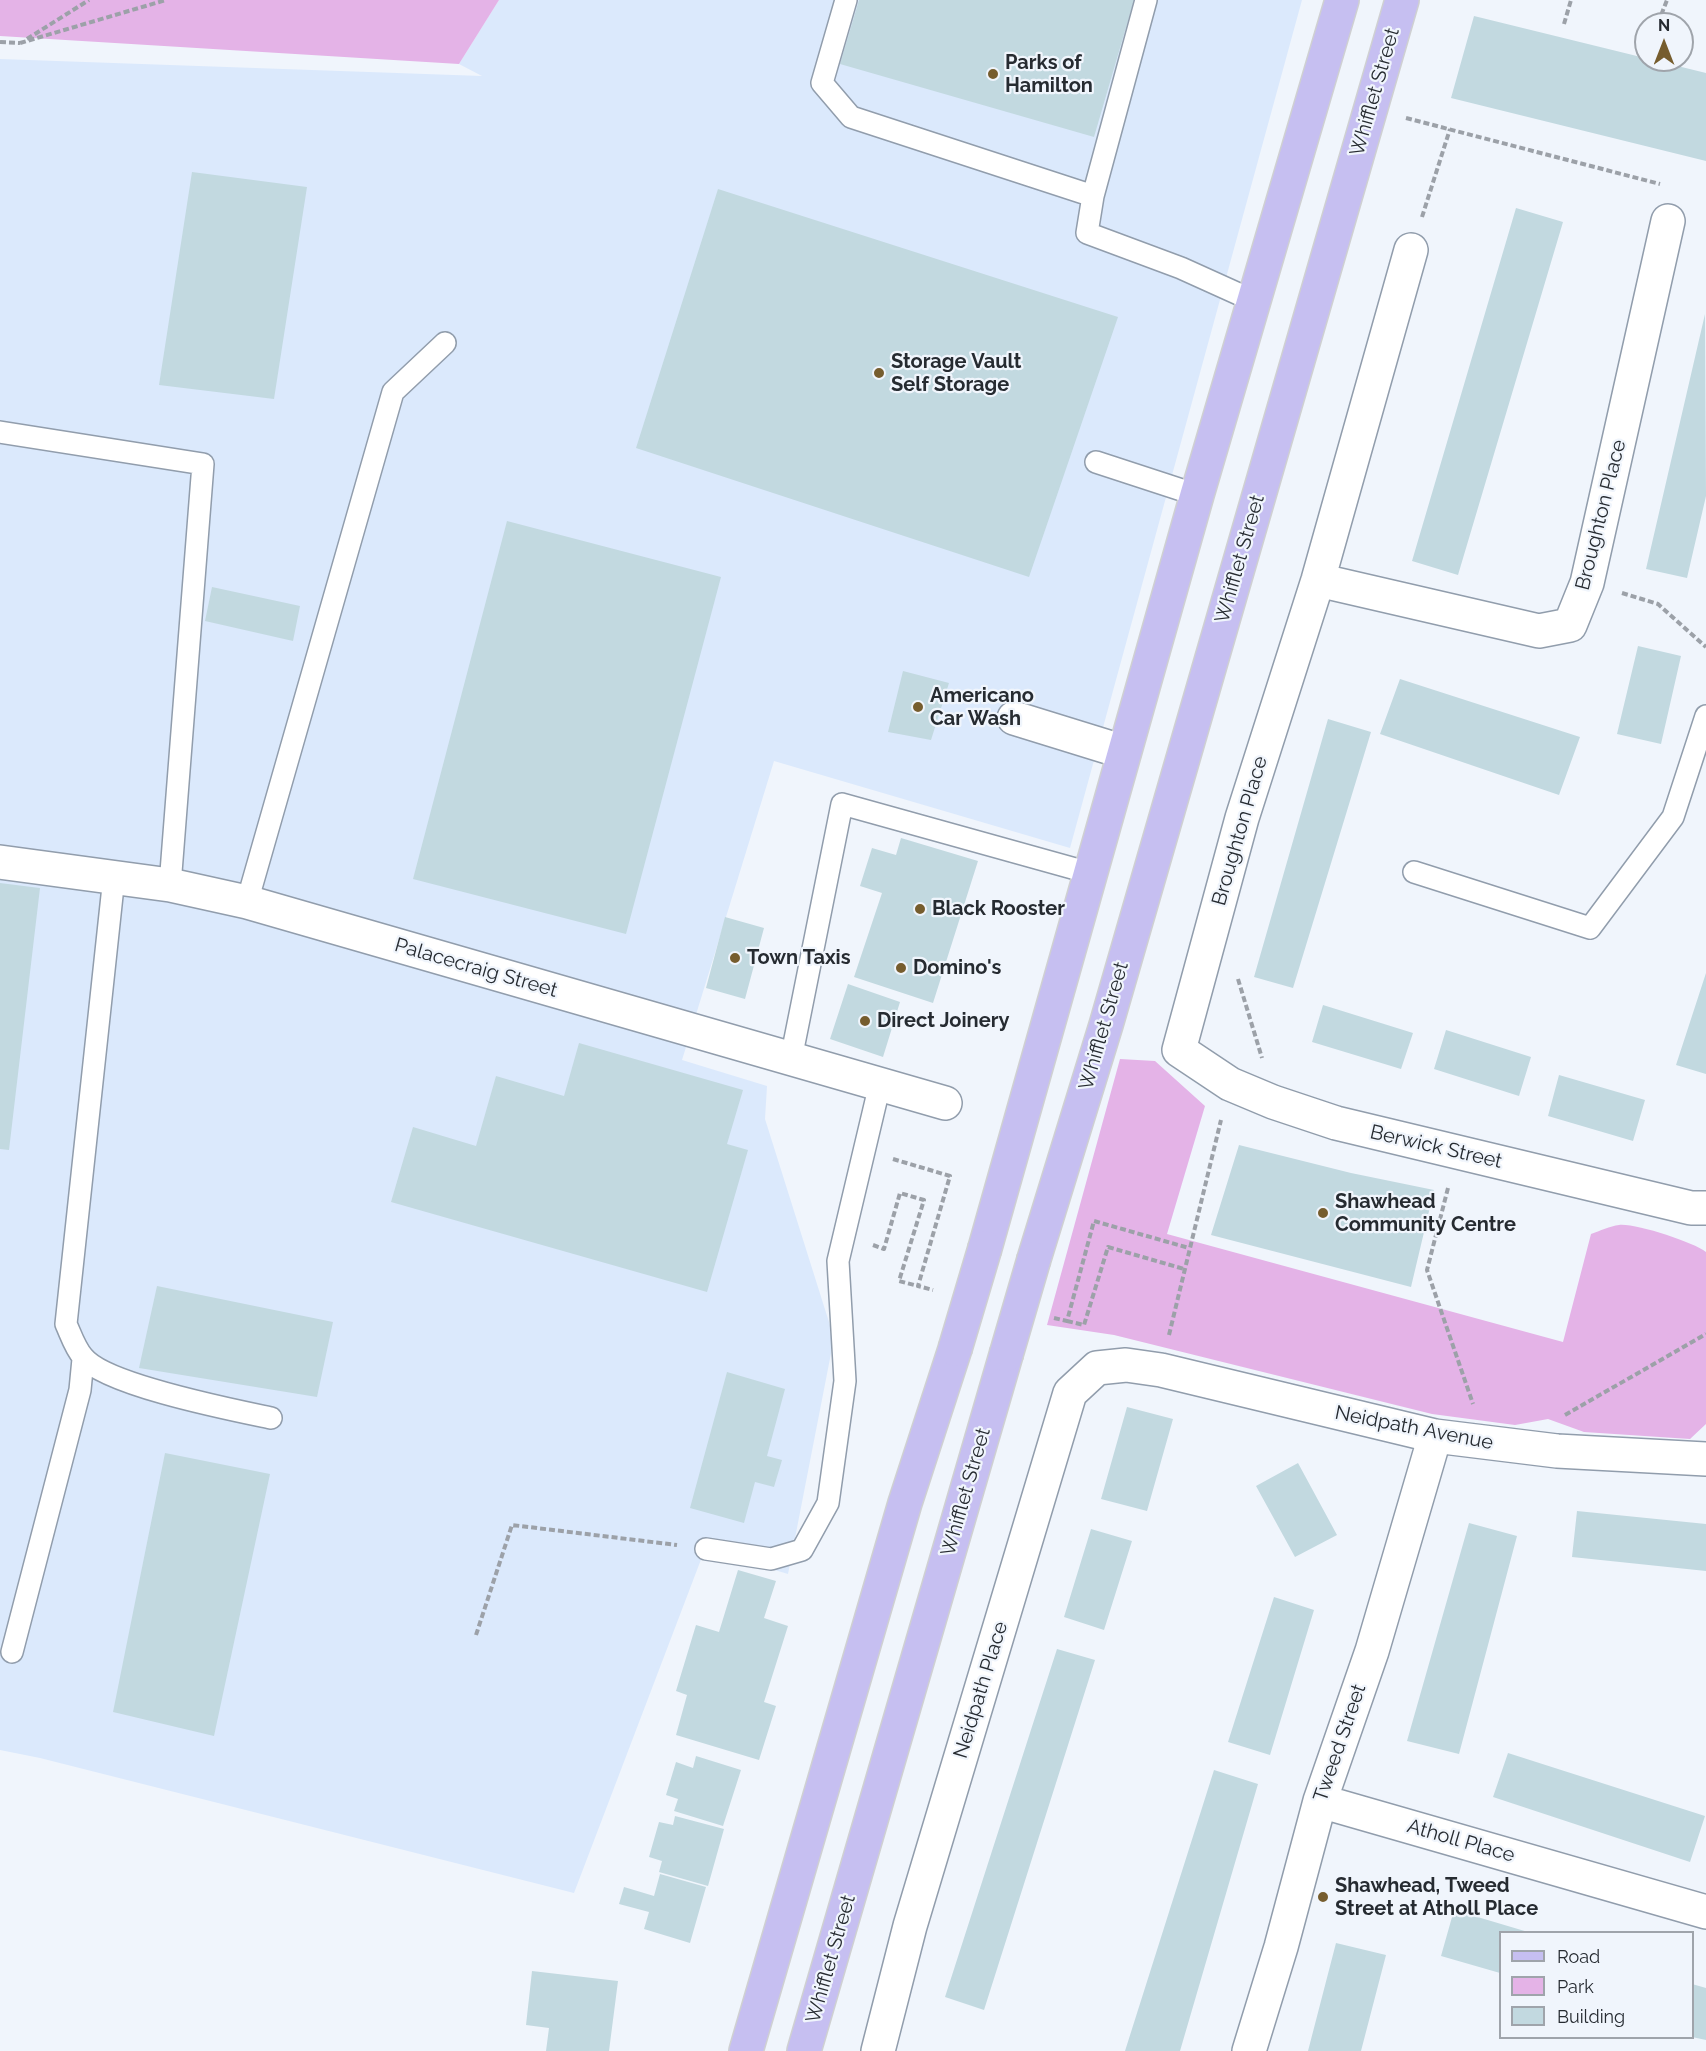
<!DOCTYPE html>
<style>
body{margin:0}
#map{position:relative;width:1706px;height:2051px;overflow:hidden;background:#f0f5fc;font-family:Raleway,sans-serif}
canvas{display:block}
.legend{position:absolute;left:1499px;top:1931px;width:195px;height:108px;box-sizing:border-box;background:#f0f5fc;border:2px solid #9fa4ab;margin:0;padding:8px 10px;list-style:none;font-size:18px;color:#262b31}
.legend li{display:flex;align-items:center;gap:12px;height:30px}
.legend b{width:30px;border:2px solid #9fa4ab}
.north{position:absolute;left:1634px;top:12px;width:60px;height:60px;box-sizing:border-box;background:#f0f5fc;border:2px solid #9fa4ab;border-radius:50%;rotate:0deg;font-size:16px;font-weight:700;line-height:24px;text-align:center;color:#262b31}
.north::after{content:'';display:block;margin:auto;width:21px;height:27px;background:#765d2e;clip-path:polygon(50% 0,100% 100%,50% 72%,0 100%)}
</style>
<div id="map">
<canvas width="1706" height="2051"></canvas>
<ul class="legend">
<li><b style="height:8px;background:#c6bff1"></b>Road</li>
<li><b style="height:16px;background:#e4b3e7"></b>Park</li>
<li><b style="height:16px;background:#c2d9e0"></b>Building</li>
</ul>
<div class="north">N</div>
</div>
<script>
const context = document.querySelector('canvas').getContext('2d');
context.lineJoin = 'round';
function fillPath(path, color) {
  context.fillStyle = color;
  context.fill(path, 'evenodd');
}
function stroke(path, color, width, dash) {
  context.strokeStyle = color;
  context.lineWidth = width;
  context.lineCap = dash ? 'butt' : 'round';
  context.setLineDash(dash || []);
  context.stroke(path);
}
function label(font, color, halo, rows, align = 'center') {
  context.font = font + ' Raleway,sans-serif';
  context.lineWidth = 4.5;
  context.setLineDash([]);
  context.textBaseline = 'middle';
  context.strokeStyle = halo;
  context.fillStyle = color;
  for (const [text, x, y, turn = 0] of rows) {
    context.save();
    context.translate(x, y);
    context.rotate((+turn || 0) * Math.PI / 180);
    context.textAlign = isNaN(turn) ? turn : align;
    if (halo) context.strokeText(text, 0, 0);
    context.fillText(text, 0, 0);
    context.restore();
  }
}
const built = new Path2D(`
 M 499,0 L 1302,0 L 1070,848 L 774,761 L 682,1060 L 767,1086 L 765,1119 L 834,1338 L 788,1574 L 705,1549 L 574,1893 L 40,1758 L 0,1750 L 0,59 L 482,76 L 459,64 Z`);
const green = new Path2D(`
 M 0,0 L 499,0 L 459,64 L 0,36 Z
 M 1120,1059 L 1155,1061 L 1205,1106 L 1167,1234 L 1563,1342 L 1591,1234 C 1600,1231 1610,1226 1619,1225 C 1635,1223 1693,1242 1706,1252 L 1706,1424 L 1690,1439 L 1584,1432 L 1548,1419 L 1515,1425 L 1432,1414 L 1114,1335 L 1047,1325 Z`);
const building = new Path2D(`
 M 859,0 L 1134,0 L 1094,137 L 840,64 Z
 M 1474,16 L 1706,73 L 1706,161 L 1451,98 Z
 M 192,172 L 307,187 L 274,399 L 159,385 Z
 M 718,189 L 1118,317 L 1029,577 L 636,448 Z
 M 1516,208 L 1563,222 L 1458,575 L 1412,561 Z
 M 1705,314 L 1706,496 L 1687,578 L 1646,569 Z
 M 507,521 L 721,577 L 626,934 L 413,879 Z
 M 212,587 L 300,606 L 293,641 L 205,621 Z
 M 1638,646 L 1681,656 L 1661,744 L 1617,734 Z
 M 903,671 L 949,683 L 931,740 L 888,732 Z
 M 1400,679 L 1580,737 L 1559,795 L 1380,734 Z
 M 1328,719 L 1371,732 L 1293,988 L 1254,977 Z
 M 901,838 L 978,861 L 933,1003 L 854,977 L 882,893 L 860,886 L 872,848 L 896,855 Z
 M 0,883 L 40,888 L 9,1150 L 0,1149 Z
 M 725,917 L 764,928 L 745,999 L 706,988 Z
 M 1706,973 L 1706,1074 L 1676,1065 Z
 M 848,984 L 900,1002 L 883,1057 L 830,1039 Z
 M 1323,1005 L 1413,1033 L 1401,1069 L 1312,1042 Z
 M 1446,1030 L 1531,1057 L 1519,1096 L 1434,1069 Z
 M 579,1043 L 743,1090 L 727,1144 L 748,1150 L 707,1292 L 391,1202 L 413,1127 L 476,1146 L 496,1076 L 564,1096 Z
 M 1559,1075 L 1645,1100 L 1633,1141 L 1548,1116 Z
 M 1239,1145 L 1351,1173 L 1434,1190 L 1411,1287 L 1211,1235 Z
 M 157,1286 L 333,1322 L 317,1397 L 139,1368 Z
 M 727,1372 L 785,1389 L 767,1456 L 782,1460 L 774,1487 L 755,1482 L 744,1523 L 690,1508 Z
 M 1127,1407 L 1173,1419 L 1147,1511 L 1101,1499 Z
 M 165,1453 L 270,1474 L 214,1736 L 113,1712 Z
 M 1298,1463 L 1337,1535 L 1295,1557 L 1256,1486 Z
 M 1577,1511 L 1706,1524 L 1706,1571 L 1572,1557 Z
 M 1469,1523 L 1517,1536 L 1459,1754 L 1407,1741 Z
 M 1091,1529 L 1132,1541 L 1104,1630 L 1064,1617 Z
 M 738,1570 L 776,1581 L 764,1618 L 788,1626 L 764,1702 L 776,1706 L 759,1760 L 676,1735 L 687,1695 L 676,1691 L 696,1625 L 719,1632 Z
 M 1274,1597 L 1314,1610 L 1270,1755 L 1228,1742 Z
 M 1057,1649 L 1095,1660 L 984,2010 L 945,1997 Z
 M 1508,1753 L 1705,1816 L 1690,1862 L 1493,1797 Z
 M 696,1756 L 741,1770 L 723,1826 L 674,1811 L 678,1799 L 666,1795 L 676,1762 L 693,1768 Z
 M 1214,1770 L 1258,1784 L 1180,2051 L 1125,2051 Z
 M 675,1816 L 724,1829 L 708,1886 L 659,1872 L 662,1861 L 649,1857 L 659,1822 L 673,1825 Z
 M 660,1874 L 706,1887 L 690,1943 L 644,1929 L 649,1912 L 619,1904 L 624,1887 L 654,1896 Z
 M 1454,1910 L 1528,1932 L 1500,1932 L 1500,1973 L 1441,1956 Z
 M 1336,1943 L 1386,1955 L 1361,2051 L 1308,2051 Z
 M 532,1971 L 618,1981 L 609,2051 L 546,2051 L 549,2028 L 526,2025 Z
 M 1692,1984 L 1706,1988 L 1706,2040 L 1692,2037 Z`);
const path = new Path2D(`
 M 1658,23 L 1667,0
 M 1564,24 L 1571,0
 M 27,39 L 89,0
 M 0,42 L 20,43
 M 20,43 L 166,0
 M 1406,118 L 1660,184
 M 1422,217 L 1450,129
 M 1622,593 L 1658,604 L 1706,647
 M 1238,979 L 1262,1058
 M 893,1159 L 950,1176 L 918,1286 L 933,1290
 M 1448,1188 L 1427,1270 L 1473,1404
 M 873,1245 L 884,1249 L 900,1193 L 924,1200 L 899,1281 L 918,1286
 M 1054,1318 L 1067,1321 L 1094,1221 L 1189,1248
 M 1067,1321 L 1084,1325 L 1108,1247 L 1184,1269
 M 1169,1335 L 1221,1120
 M 1565,1415 L 1706,1334
 M 476,1635 L 512,1525 L 677,1545`);
const service = new Path2D(`
 M 846,0 L 822,83 L 851,117 L 1093,196 L 1146,0
 M 1093,196 L 1087,233 L 1181,268 L 1254,301
 M 0,432 L 203,464 L 170,885
 M 1096,462 L 1197,495
 M 1414,872 L 1590,928 L 1673,817 L 1706,716
 M 114,877 L 66,1324 C 71,1335 75,1348 83,1357 C 105,1385 233,1410 271,1418
 M 247,902 L 393,392 L 445,343
 M 791,1059 L 842,804 L 1090,873
 M 706,1549 L 771,1559 L 802,1550 L 828,1503 L 845,1381 L 838,1261 L 880,1084
 M 12,1652 L 80,1390 L 83,1359`);
const minor = new Path2D(`
 M 1411,250 L 1318,580 L 1242,818 L 1179,1050 L 1230,1084 L 1273,1102 L 1336,1123 L 1691,1208 L 1706,1208
 M 1318,580 L 1539,631 L 1570,625 L 1587,583 L 1668,221
 M 1014,718 L 1124,752
 M 0,862 L 170,885 L 247,902 L 945,1103
 M 1320,1801 L 1706,1912
 M 878,2051 L 910,1926 L 1070,1393 L 1097,1368 L 1126,1365 L 1161,1370 L 1435,1436 L 1557,1451 L 1706,1459
 M 1249,2051 L 1281,1947 L 1320,1801 L 1372,1651 L 1435,1436`);
const primary = new Path2D(`
 M 985,1248 L 1197,495 L 1342,0
 M 1034,1259 L 1106,1025 L 1402,0
 M 746,2051 L 905,1503 L 955,1349
 M 804,2051 L 1006,1355`);
const primaryBridge = new Path2D(`
 M 955,1349 L 985,1248
 M 1006,1355 L 1034,1259`);
const markers = [
 [993,74,6,"#765d2e"],
 [879,373,6,"#765d2e"],
 [918,707,6,"#765d2e"],
 [920,909,6,"#765d2e"],
 [735,958,6,"#765d2e"],
 [901,968,6,"#765d2e"],
 [865,1021,6,"#765d2e"],
 [1323,1213,6,"#765d2e"],
 [1323,1897,6,"#765d2e"]
];
const poiNames = [
 ["Parks of",1005,63],
 ["Hamilton",1005,86],
 ["Storage Vault",891,362],
 ["Self Storage",891,385],
 ["Americano",930,696],
 ["Car Wash",930,719],
 ["Black Rooster",932,909],
 ["Town Taxis",747,958],
 ["Domino's",913,968],
 ["Direct Joinery",877,1021],
 ["Shawhead",1335,1202],
 ["Community Centre",1335,1225],
 ["Shawhead, Tweed",1335,1886],
 ["Street at Atholl Place",1335,1909]
];
const streetNames = [
 ["Whifflet Street",1375,92,-74],
 ["Broughton Place",1601,515,-76],
 ["Whifflet Street",1240,559,-74],
 ["Broughton Place",1240,831,-74],
 ["Palacecraig Street",476,968,16],
 ["Whifflet Street",1104,1026,-74],
 ["Berwick Street",1436,1147,13],
 ["Neidpath Avenue",1414,1428,11],
 ["Whifflet Street",966,1492,-74],
 ["Neidpath Place",981,1690,-73],
 ["Tweed Street",1340,1743,-71],
 ["Atholl Place",1461,1841,16],
 ["Whifflet Street",831,1959,-74]
];
fillPath(built, '#dbe9fc');
fillPath(green, '#e4b3e7');
fillPath(building, '#c2d9e0');
stroke(service, '#919dac', 24);
stroke(minor, '#919dac', 36);
stroke(primary, '#cfd0d2', 36);
stroke(path, '#9ca1a8', 4, [6, 3]);
stroke(service, '#fff', 21);
stroke(minor, '#fff', 33);
stroke(primary, '#c6bff1', 33);
stroke(primaryBridge, '#cfd0d2', 36, []);
stroke(primaryBridge, '#c6bff1', 33);
for (const [x, y, r, color] of markers) {
  const dot = new Path2D();
  dot.arc(x, y, r, 0, 2 * Math.PI);
  context.fillStyle = color;
  context.fill(dot);
  stroke(dot, '#f0f5fc', 2);
}
label('bold 20px', '#262b31', '#f0f5fc', poiNames, 'left');
label('20px', '#262b31', '#f0f5fc', streetNames);
</script>
